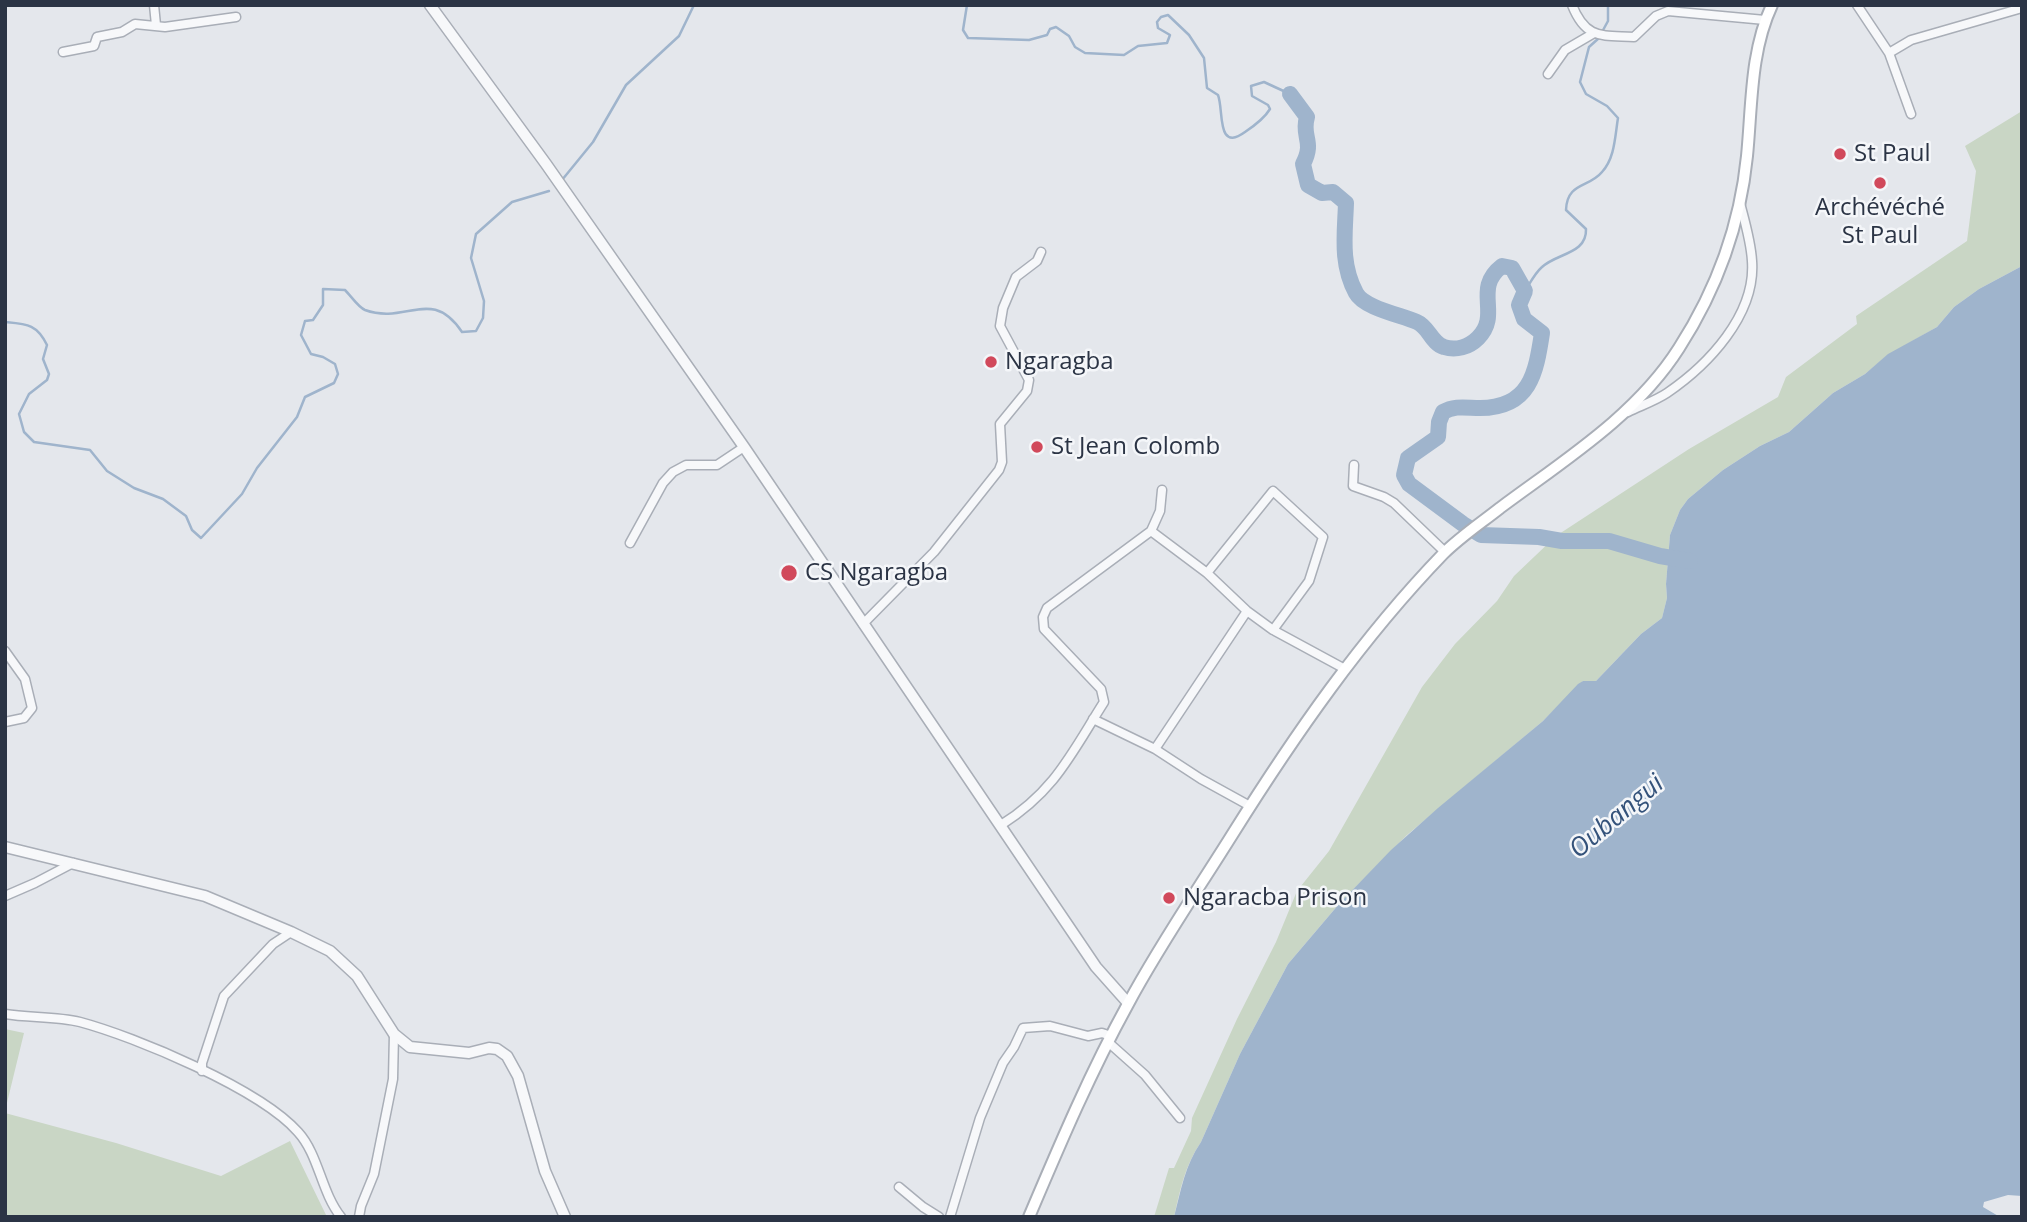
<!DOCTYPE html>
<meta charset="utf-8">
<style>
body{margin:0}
#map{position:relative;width:2027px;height:1222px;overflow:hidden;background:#e4e7ec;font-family:"Open Sans",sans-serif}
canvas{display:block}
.frame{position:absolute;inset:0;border:7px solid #2b3445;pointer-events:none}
</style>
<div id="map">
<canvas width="2027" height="1222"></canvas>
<div class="frame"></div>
</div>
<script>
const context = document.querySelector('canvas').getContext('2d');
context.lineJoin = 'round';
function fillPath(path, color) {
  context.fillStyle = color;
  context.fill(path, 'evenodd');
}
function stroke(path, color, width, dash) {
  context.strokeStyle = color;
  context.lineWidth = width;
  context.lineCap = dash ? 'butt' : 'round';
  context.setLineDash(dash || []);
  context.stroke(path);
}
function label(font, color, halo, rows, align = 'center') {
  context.font = font + ' "Open Sans",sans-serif';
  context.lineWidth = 5;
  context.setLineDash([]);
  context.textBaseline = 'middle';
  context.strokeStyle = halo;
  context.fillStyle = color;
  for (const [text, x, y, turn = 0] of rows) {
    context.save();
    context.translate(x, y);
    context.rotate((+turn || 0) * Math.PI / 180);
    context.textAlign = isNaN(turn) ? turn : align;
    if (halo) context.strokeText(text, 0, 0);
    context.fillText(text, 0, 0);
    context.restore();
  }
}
const green = new Path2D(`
 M 2022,111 L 2022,266 L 1979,289 L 1954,307 L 1937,327 L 1888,355 L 1865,374 L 1833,393 L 1789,432 L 1760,446 L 1723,470 L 1688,499 L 1680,510 L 1670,535 L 1666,584 L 1667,598 L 1662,618 L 1641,634 L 1596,681 L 1583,681 L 1543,721 L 1407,835 L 1339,904 L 1288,964 L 1240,1054 L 1201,1142 C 1185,1165 1180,1190 1174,1217 L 1154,1217 L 1169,1168 L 1174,1168 L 1191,1131 L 1192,1118 L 1237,1019 L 1276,942 L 1297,891 L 1329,851 L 1422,687 L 1455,644 L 1497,601 L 1514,576 L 1556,536 L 1689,449 L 1778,397 L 1786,377 L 1857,324 L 1856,316 L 1967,241 L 1976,171 L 1965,146 Z
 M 5,1029 L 24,1033 L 5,1111 Z
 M 5,1113 L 116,1143 L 221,1176 L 290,1141 L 327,1217 L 5,1217 Z`);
const water = new Path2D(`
 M 2022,266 L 2022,1196 L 2008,1195 L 1984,1202 L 1983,1207 L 2000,1217 L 1174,1217 C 1181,1190 1185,1165 1201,1142 L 1240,1054 L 1288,964 L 1339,904 L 1391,850 L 1438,808 L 1543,721 L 1578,684 L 1583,681 L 1596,681 L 1641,634 L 1662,618 L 1667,598 L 1666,584 L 1670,535 L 1680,510 L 1688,499 L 1723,470 L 1760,446 L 1789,432 L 1833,393 L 1865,374 L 1888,354 L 1937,327 L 1954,307 L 1979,289 Z`);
const stream = new Path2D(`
 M 967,5 L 963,30 L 968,38 L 1029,40 L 1047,35 L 1050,29 L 1056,27 L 1069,36 L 1075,47 L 1085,53 L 1124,55 L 1138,46 L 1167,43 L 1170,35 L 1158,28 L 1157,22 L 1161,17 L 1168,15 L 1189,35 L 1204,58 L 1207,88 L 1218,95 C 1224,110 1216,153 1245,132 C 1254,126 1264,119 1270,109 L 1268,105 L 1252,96 L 1251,86 L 1264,82 L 1290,94
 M 1602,32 L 1608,21 L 1608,5
 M 562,180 L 593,142 L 626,85 L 679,36 L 694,5
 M 1525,291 C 1530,283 1535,273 1542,267 C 1557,253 1587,254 1586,229 L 1566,210 C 1567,182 1589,188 1602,172 C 1615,158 1615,136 1618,118 L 1607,106 L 1586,94 L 1580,82 L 1589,47 L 1599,38
 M 5,322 C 27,324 37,324 47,345 L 43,359 L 49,374 L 47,380 L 29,394 L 19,414 L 24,432 L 34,442 L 90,450 L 107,471 L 134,488 L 163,499 L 186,516 L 192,530 L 201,538 L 242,494 L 257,468 L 297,417 L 305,397 L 334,383 L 338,374 L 335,364 L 323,357 L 311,354 L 301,335 L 305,321 L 313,320 L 323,305 L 323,289 L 345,290 C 351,296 358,307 365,310 C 407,325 431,286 462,332 L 476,331 L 483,318 L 484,301 L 471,258 L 476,234 L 512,202 L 549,191`);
const river = new Path2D(`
 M 1290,94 L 1307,117 C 1301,137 1315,141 1303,164 L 1308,185 L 1322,193 L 1333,192 L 1346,203 C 1345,234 1340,263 1356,293 C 1364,308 1401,315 1417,322 C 1429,327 1431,343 1444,347 C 1456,351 1469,347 1478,338 C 1502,314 1472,289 1502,266 L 1512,268 L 1525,291 L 1519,305 L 1524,319 L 1542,333 C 1536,373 1530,408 1480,408 C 1467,408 1455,405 1443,412 L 1439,422 L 1438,437 L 1408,458 L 1404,475 L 1409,484 L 1463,524 L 1481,535 L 1539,537 L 1562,541 L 1609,541 L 1660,556 L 1690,561`);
const minor = new Path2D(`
 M 154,5 L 156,25
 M 1572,5 C 1586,40 1602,35 1634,37 L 1656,16 L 1668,11 L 1765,20
 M 1857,5 L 1889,53 L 1911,114
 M 63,52 L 94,46 L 97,37 L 122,32 L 135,24 L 165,27 L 236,17
 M 1889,53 L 1911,40 L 2022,8
 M 1548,74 L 1565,50 L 1594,33
 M 1628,412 C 1640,406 1655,401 1667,393 C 1708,365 1756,315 1752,261 C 1751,242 1745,222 1740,203
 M 1354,465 L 1353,486 L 1384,497 L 1394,503 L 1445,552
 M 1151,531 L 1207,573 L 1247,611 L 1273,630 L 1345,669
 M 630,543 L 663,483 L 673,472 L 686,465 L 717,465 L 744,447
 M 1207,573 L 1273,491 L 1323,537 L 1309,581 L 1273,630
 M 863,624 L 934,552 L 999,470 L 1002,462 L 1000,424 L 1027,391 L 1029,380 L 1000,326 L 1003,308 L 1016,277 L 1037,261 L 1041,252
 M 5,651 L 25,679 L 32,708 L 24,718 L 5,722
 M 1093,719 L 1155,749 L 1201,779 L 1250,806
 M 1155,749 L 1247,611
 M 1001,825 C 1055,791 1071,754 1104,702 L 1101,689 L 1044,629 L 1043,617 L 1047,608 L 1151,531 L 1160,511 L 1162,490
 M 5,896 L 35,883 L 73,863
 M 5,1014 C 29,1018 56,1016 80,1022 C 136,1037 260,1089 298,1132 C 319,1155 321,1192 341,1217
 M 1108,1042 L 1145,1075 L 1180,1118
 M 202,1071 L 202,1063 L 224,996 L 273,944 L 291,932
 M 899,1187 L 923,1207 L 939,1217
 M 359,1217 L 361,1206 L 374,1174 L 393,1079 L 394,1034
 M 950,1217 L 980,1118 L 1003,1063 L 1014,1047 L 1023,1028 L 1050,1026 L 1088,1036 L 1102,1033 L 1111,1036`);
const tertiary = new Path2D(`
 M 430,5 L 546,164 L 744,447 L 1096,967 L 1128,1003
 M 5,847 L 205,896 L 291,932 L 330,951 L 357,976 L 394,1034 L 410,1047 L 469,1053 L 489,1048 L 497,1049 L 507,1056 L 518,1076 L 545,1171 L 565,1217`);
const secondary = new Path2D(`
 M 1029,1217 C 1060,1144 1090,1073 1128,1004 C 1159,946 1197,891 1232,835 C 1294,736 1361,639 1443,554 C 1460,537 1481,523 1500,508 C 1563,461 1636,416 1679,348 C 1717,289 1740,226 1747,156 C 1752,106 1750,52 1772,5`);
const markers = [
 [1840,154,7,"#d1495b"],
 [1880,183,7,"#d1495b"],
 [991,362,7,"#d1495b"],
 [1037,447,7,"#d1495b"],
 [789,573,9,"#d1495b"],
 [1169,898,7,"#d1495b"]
];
const poiNames = [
 ["St Paul",1854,154],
 ["Archévéché",1880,208,"center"],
 ["St Paul",1880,236,"center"],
 ["Ngaragba",1005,362],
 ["St Jean Colomb",1051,447],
 ["CS Ngaragba",805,573],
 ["Ngaracba Prison",1183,898]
];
const waterNames = [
 ["Oubangui",1617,817,-40]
];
fillPath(green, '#c9d6c5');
fillPath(water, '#9fb4cc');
stroke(stream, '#9fb4cc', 2.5);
stroke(river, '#9fb4cc', 16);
stroke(minor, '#a9aeb7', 11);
stroke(tertiary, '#a9aeb7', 13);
stroke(secondary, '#a9aeb7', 14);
stroke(minor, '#f7f8fa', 8);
stroke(tertiary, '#f7f8fa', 10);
stroke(secondary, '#fff', 10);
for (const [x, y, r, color] of markers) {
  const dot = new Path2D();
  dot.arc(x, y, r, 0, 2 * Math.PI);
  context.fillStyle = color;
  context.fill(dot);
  stroke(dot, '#f4f6f9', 2.5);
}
label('24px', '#2b3445', '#f4f6f9', poiNames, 'left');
label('italic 26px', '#34527a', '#f4f6f9', waterNames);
</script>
